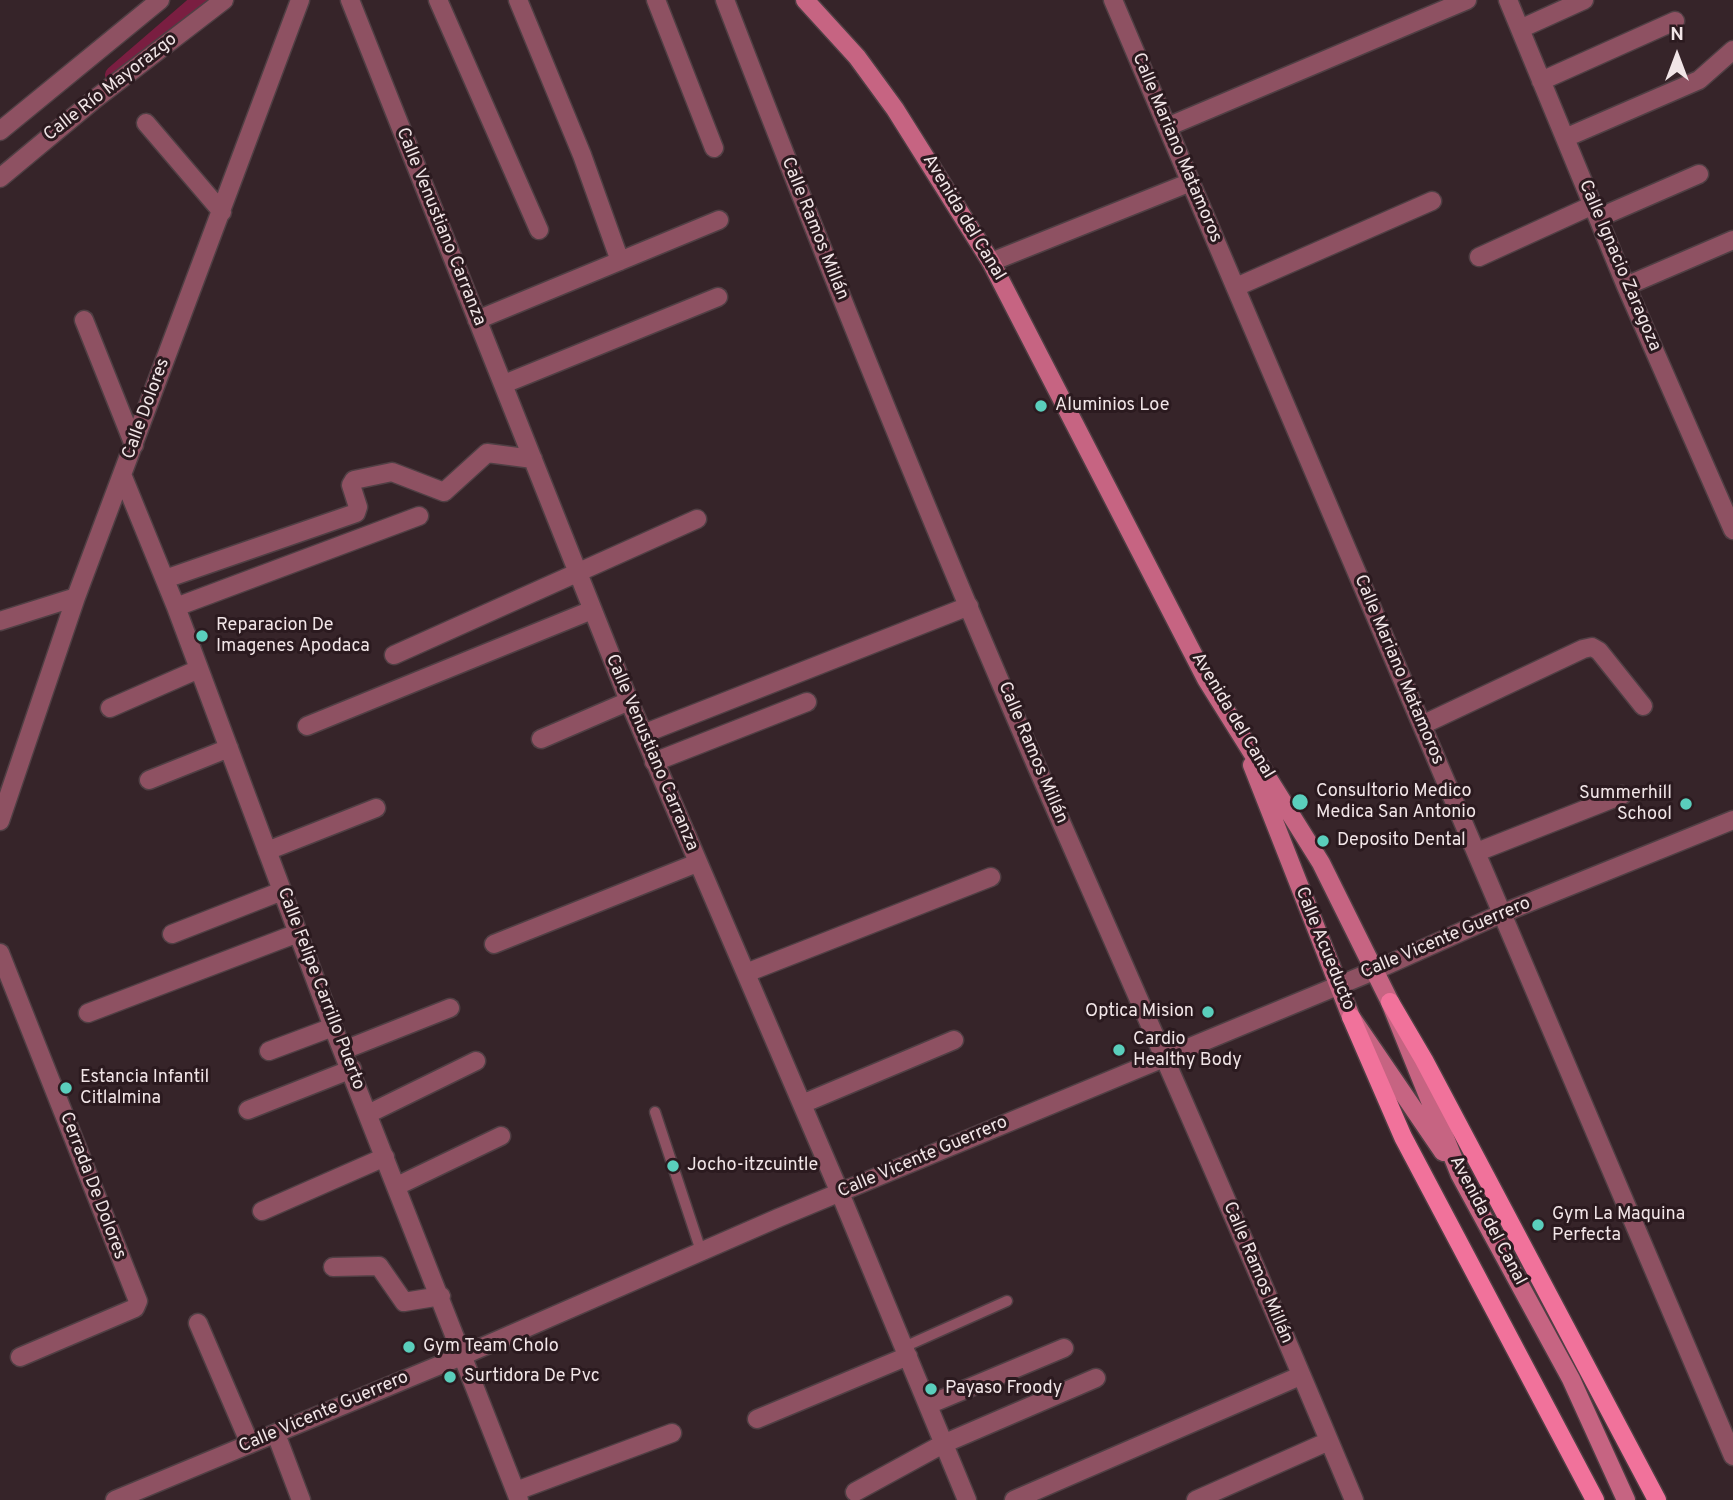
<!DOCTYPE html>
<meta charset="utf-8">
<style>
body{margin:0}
#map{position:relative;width:1733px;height:1500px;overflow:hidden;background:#362429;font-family:Overpass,sans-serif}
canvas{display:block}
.north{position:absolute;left:1642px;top:21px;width:70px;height:70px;-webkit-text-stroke:5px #2b1a1f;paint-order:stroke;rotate:0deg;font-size:19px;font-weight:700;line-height:28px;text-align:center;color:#f1e5e7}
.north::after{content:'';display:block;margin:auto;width:24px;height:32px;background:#f1e5e7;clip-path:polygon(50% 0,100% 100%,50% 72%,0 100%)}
</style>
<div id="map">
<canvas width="1733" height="1500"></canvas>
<div class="north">N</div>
</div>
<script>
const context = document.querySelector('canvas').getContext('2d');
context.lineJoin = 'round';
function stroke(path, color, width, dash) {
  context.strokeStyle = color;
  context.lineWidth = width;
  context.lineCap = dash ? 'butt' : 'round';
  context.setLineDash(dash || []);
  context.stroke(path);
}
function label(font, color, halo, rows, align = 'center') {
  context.font = font + ' Overpass,sans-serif';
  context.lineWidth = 6;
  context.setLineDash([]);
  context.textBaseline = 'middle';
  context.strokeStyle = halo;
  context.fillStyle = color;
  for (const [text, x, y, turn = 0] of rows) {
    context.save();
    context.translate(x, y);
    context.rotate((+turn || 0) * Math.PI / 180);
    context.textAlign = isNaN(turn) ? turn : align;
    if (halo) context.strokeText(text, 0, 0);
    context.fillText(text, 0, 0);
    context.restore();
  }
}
const canal = new Path2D(`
 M 114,75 L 201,0`);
const lane = new Path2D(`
 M 655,1112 L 701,1251
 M 904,1347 L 1007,1301`);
const street = new Path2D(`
 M 350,0 L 629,701 L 840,1193 L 967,1500
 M 438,0 L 539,230
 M 518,0 L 582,155 L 620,261
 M 656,0 L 714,148
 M 725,0 C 824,257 926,512 1036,765 C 1143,1009 1251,1253 1354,1500
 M 1113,0 L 1733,1456
 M 1508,0 L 1626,286 L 1733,530
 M 1520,29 L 1584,0
 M 1541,81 L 1675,21
 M 146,123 L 222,212
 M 1167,127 L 1467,0
 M 0,131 L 160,0
 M 1565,138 L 1699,80 L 1733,50
 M 0,178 L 95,99 L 224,0
 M 1598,218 L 1699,174
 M 1479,257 L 1593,205
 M 991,262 L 1191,182
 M 1626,286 L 1733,240
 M 1236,287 L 1432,201
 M 84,320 L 134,445
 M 477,320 L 719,220
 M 504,384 L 718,297
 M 123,477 L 176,607 L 333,1027 L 519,1500
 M 165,579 L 356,513 L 358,507 L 351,485 L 354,480 L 392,472 L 444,492 L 487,453 L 533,459
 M 176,607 L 419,516
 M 0,621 L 76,597
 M 394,655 L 697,519
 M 110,708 L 199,669
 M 1422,725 L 1583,649 L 1592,647 L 1599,651 L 1643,706
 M 307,726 L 592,610
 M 643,734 L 969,606
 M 541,739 L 629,701
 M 654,762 L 807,702
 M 149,780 L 229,748
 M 0,821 L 76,597 L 300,0
 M 267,851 L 376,808
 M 1477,852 L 1622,795
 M 172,934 L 282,891
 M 494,944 L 697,863
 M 0,953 L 138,1301 L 135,1308 L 20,1357
 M 746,973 L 991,877
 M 88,1013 L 298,933
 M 344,1050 L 450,1008
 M 269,1051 L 333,1027
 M 802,1104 L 954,1040
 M 248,1110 L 352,1069
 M 368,1114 L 476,1061
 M 397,1186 L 501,1136
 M 262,1211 L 385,1157
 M 333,1267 L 379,1266 L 404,1302 L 441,1296
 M 198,1323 L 250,1444
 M 928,1405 L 1064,1348
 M 757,1419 L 908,1356
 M 276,1434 L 301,1500
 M 516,1491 L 672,1433
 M 855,1492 L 943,1444 L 1096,1378
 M 115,1500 L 464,1355 L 778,1218 L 1376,970 L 1503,913 L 1733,820
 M 1014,1500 L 1300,1376
 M 1196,1500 L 1329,1441`);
const secondary = new Path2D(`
 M 805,0 L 857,57 L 895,109 L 991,262 L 1206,679 L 1321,863 L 1390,1002 L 1460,1175 L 1571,1379 L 1626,1500
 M 1252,765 L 1351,1017 L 1443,1152`);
const primary = new Path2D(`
 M 1390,1002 L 1424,1060 L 1657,1500
 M 1351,1017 L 1403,1137 L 1595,1500`);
const markers = [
 [1041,406,7,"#5acebc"],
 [202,636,7,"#5acebc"],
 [1300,802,9,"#5acebc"],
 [1686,804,7,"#5acebc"],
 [1323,841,7,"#5acebc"],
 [1208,1012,7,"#5acebc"],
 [1119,1050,7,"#5acebc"],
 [66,1088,7,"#5acebc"],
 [673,1166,7,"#5acebc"],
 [1538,1225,7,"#5acebc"],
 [409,1347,7,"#5acebc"],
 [450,1377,7,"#5acebc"],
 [931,1389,7,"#5acebc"]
];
const streetNames = [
 ["Calle Río Mayorazgo",111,88,-38],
 ["Calle Mariano Matamoros",1176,148,67],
 ["Avenida del Canal",963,218,59],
 ["Calle Venustiano Carranza",440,227,68],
 ["Calle Ramos Millán",814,229,68],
 ["Calle Ignacio Zaragoza",1619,266,67],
 ["Calle Dolores",147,409,-70],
 ["Calle Mariano Matamoros",1398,670,67],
 ["Avenida del Canal",1232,716,59],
 ["Calle Venustiano Carranza",651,753,67],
 ["Calle Ramos Millán",1032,753,67],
 ["Calle Vicente Guerrero",1446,939,-23],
 ["Calle Acueducto",1324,949,68],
 ["Calle Felipe Carrillo Puerto",320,989,69],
 ["Calle Vicente Guerrero",923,1158,-23],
 ["Cerrada De Dolores",92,1186,69],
 ["Avenida del Canal",1487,1221,62],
 ["Calle Ramos Millán",1257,1273,67],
 ["Calle Vicente Guerrero",324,1413,-23]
];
const poiNames = [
 ["Aluminios Loe",1055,406],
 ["Reparacion De",216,626],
 ["Imagenes Apodaca",216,647],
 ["Consultorio Medico",1316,792],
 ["Medica San Antonio",1316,813],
 ["Summerhill",1672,794,"right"],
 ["School",1672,815,"right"],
 ["Deposito Dental",1337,841],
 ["Optica Mision",1194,1012,"right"],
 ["Cardio",1133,1040],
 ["Healthy Body",1133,1061],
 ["Estancia Infantil",80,1078],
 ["Citlalmina",80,1099],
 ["Jocho-itzcuintle",687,1166],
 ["Gym La Maquina",1552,1215],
 ["Perfecta",1552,1236],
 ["Gym Team Cholo",423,1347],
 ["Surtidora De Pvc",464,1377],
 ["Payaso Froody",945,1389]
];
stroke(canal, '#7a1e41', 18);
stroke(lane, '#503f44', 13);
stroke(street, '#503f44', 21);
stroke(secondary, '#503f44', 21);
stroke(primary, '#503f44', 21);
stroke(lane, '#8e5162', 10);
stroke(street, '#8e5162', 18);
stroke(secondary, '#c66482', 18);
stroke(primary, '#f1729b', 18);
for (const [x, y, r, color] of markers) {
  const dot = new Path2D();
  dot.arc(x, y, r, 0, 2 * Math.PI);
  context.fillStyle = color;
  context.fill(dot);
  stroke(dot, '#2b1a1f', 2.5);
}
label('18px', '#f1e5e7', '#2b1a1f', streetNames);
label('18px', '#f1e5e7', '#2b1a1f', poiNames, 'left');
</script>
